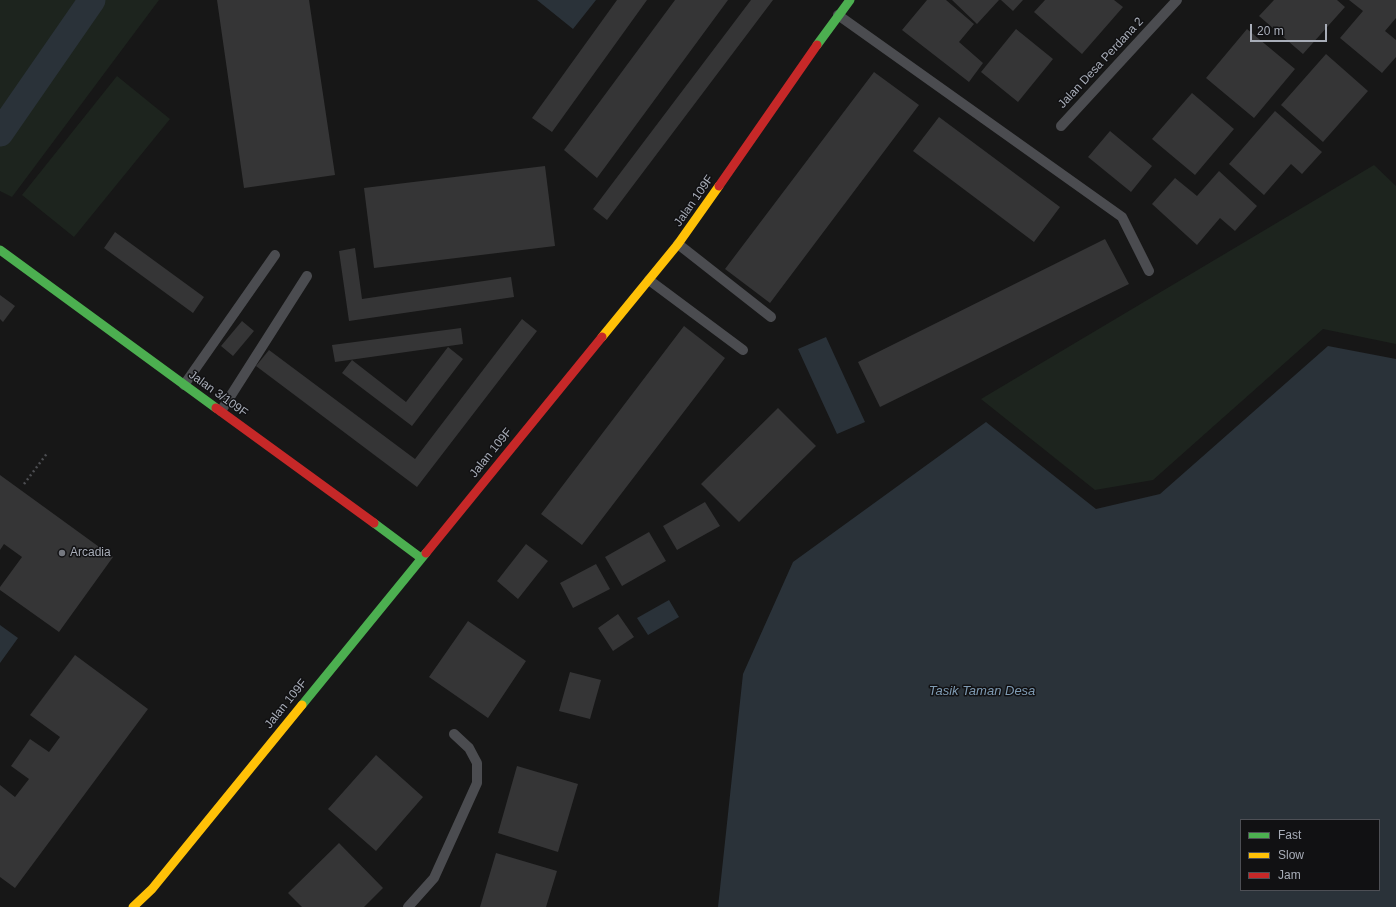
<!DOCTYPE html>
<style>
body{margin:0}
#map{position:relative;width:1396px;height:907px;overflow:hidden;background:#171717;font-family:Helvetica,sans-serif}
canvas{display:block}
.legend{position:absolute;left:1240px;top:819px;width:140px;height:72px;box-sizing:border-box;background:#111113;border:1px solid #4d4f55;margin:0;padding:5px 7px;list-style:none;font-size:12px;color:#a8adb8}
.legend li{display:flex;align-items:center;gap:8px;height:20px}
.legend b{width:20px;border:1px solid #4d4f55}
.scale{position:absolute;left:1250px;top:24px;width:77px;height:18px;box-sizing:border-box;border:2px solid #a8adb8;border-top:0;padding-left:5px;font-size:12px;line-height:14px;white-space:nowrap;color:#a8adb8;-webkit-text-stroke:3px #111113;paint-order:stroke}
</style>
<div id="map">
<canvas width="1396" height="907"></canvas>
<ul class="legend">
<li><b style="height:5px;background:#4caf50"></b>Fast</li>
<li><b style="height:5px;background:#ffc107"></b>Slow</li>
<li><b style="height:5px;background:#c62828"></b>Jam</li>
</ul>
<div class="scale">20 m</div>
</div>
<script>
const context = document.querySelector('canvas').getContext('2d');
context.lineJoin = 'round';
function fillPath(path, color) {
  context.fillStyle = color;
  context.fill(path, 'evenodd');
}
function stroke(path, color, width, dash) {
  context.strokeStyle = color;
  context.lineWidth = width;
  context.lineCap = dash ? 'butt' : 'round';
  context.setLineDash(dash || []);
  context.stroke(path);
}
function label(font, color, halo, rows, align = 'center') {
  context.font = font + ' Helvetica,sans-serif';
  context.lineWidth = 3;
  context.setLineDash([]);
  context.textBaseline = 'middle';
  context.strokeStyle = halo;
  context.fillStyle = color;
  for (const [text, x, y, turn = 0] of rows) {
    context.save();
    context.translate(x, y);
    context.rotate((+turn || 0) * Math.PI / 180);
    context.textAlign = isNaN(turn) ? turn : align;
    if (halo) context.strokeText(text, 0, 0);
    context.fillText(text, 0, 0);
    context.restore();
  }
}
const green = new Path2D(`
 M 0,0 L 159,0 L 12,197 L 0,191 Z
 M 117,76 L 170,119 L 74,237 L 22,195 Z
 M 1374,165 L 1396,186 L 1396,344 L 1323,329 L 1153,480 L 1095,490 L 981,399 Z`);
const water = new Path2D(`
 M 537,0 L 596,0 L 573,29 Z
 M 826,337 L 865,422 L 837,434 L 798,349 Z
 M 1328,346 L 1396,359 L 1396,907 L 718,907 L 743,674 L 793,562 L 986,422 L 1096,509 L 1160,494 ZM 1241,820 L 1379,820 L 1379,890 L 1241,890 Z
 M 669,600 L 679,617 L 648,635 L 637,618 Z
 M 0,625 L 18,638 L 0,663 Z`);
const canal = new Path2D(`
 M 0,133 L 92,0`);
const building = new Path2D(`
 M 217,0 L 309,0 L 335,175 L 244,188 Z
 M 617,0 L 647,0 L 552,132 L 532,118 Z
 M 675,0 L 728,0 L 597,178 L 564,150 Z
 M 751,0 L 773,0 L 607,220 L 593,209 Z
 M 927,0 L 946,0 L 974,24 L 959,42 L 983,63 L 969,82 L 902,30 Z
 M 952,0 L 999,0 L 977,24 Z
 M 1001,0 L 1023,0 L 1013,11 Z
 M 1045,0 L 1114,0 L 1123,7 L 1082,54 L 1034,12 Z
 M 1274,0 L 1337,0 L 1345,7 L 1303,54 L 1259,16 Z
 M 1349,0 L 1396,0 L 1396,18 L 1385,31 L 1396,40 L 1396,57 L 1382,73 L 1340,38 L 1363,11 Z
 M 1016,29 L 1053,59 L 1018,102 L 981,72 Z
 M 1247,29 L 1295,69 L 1254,118 L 1206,78 Z
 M 1326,54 L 1368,91 L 1323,142 L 1281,105 Z
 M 874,72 L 919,105 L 770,303 L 725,269 Z
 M 1192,93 L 1234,129 L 1195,175 L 1152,139 Z
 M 1275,111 L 1322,152 L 1302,174 L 1291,164 L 1264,195 L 1229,164 Z
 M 939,117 L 1060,207 L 1034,242 L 913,151 Z
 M 1110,131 L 1152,166 L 1131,192 L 1088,157 Z
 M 545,166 L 555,246 L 374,268 L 364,188 Z
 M 1219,171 L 1257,206 L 1235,231 L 1220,218 L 1197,245 L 1152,204 L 1175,178 L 1197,196 Z
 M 115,232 L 204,297 L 193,313 L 104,248 Z
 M 1105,239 L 1129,284 L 880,407 L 858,362 Z
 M 355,248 L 362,299 L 511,277 L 514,297 L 349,321 L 339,251 Z
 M 0,295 L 15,306 L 3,322 L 0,319 Z
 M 522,319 L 537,331 L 417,487 L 256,366 L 269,350 L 415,459 Z
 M 242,321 L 254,331 L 233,356 L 221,346 Z
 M 684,326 L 725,358 L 582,545 L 541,514 Z
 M 461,328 L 463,344 L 335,362 L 332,345 Z
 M 448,347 L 463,359 L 412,426 L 342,373 L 352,360 L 406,402 Z
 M 778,408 L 816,446 L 739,522 L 701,484 Z
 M 0,475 L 113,557 L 59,632 L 0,590 L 0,587 L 22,557 L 4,544 L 0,550 Z
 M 705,502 L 720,526 L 677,550 L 663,526 Z
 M 649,532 L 666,561 L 622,586 L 605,557 Z
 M 526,544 L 548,561 L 518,599 L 497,581 Z
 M 596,564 L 610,589 L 573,608 L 560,583 Z
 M 618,614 L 634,637 L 613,651 L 598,628 Z
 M 468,621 L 526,661 L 488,718 L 429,677 Z
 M 75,655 L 148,709 L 15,888 L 0,877 L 0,785 L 15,797 L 29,779 L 11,766 L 30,739 L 49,752 L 60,737 L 30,715 Z
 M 570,672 L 601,680 L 590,719 L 559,711 Z
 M 376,755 L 423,797 L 376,851 L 328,809 Z
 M 517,766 L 578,784 L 558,852 L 498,833 Z
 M 339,843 L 383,888 L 364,907 L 302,907 L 288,893 Z
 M 496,853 L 557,871 L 546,907 L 480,907 Z`);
const path = new Path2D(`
 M 24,484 L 48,452`);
const lane = new Path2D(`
 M 838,15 L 1122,217 L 1149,271
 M 1061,126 L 1177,0
 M 678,244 L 771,317
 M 649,280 L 743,350
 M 184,385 L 275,255
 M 221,411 L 307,276
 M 408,907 L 434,878 L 477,783 L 477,763 L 469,748 L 454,734`);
const fast = new Path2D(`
 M 817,45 L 850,0
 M 0,250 L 216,408
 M 374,523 L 421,558
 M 302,705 L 426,553`);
const slow = new Path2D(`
 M 602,337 L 678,244 L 719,186
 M 133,907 L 152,889 L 302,705`);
const jam = new Path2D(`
 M 719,186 L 817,45
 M 216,408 L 374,523
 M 426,553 L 602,337`);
const markers = [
 [62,553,4,"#757880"]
];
const streetNames = [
 ["Jalan Desa Perdana 2",1101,63,-47],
 ["Jalan 109F",694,201,-55],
 ["Jalan 3/109F",218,394,36],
 ["Jalan 109F",491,453,-51],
 ["Jalan 109F",286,704,-51]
];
const poiNames = [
 ["Arcadia",70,553]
];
const waterNames = [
 ["Tasik Taman Desa",982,691]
];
fillPath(green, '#1d241e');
fillPath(water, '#2a3239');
stroke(canal, '#2a3239', 27);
fillPath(building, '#353536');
stroke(path, '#4d4e52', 2.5, [2, 3]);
stroke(lane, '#4b4c50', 10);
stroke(fast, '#4caf50', 9);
stroke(slow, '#ffc107', 9);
stroke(jam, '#c62828', 9);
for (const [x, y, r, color] of markers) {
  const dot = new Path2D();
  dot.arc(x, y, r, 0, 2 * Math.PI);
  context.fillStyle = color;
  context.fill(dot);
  stroke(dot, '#111113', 1.5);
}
label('12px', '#a8adb8', '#111113', streetNames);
label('12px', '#a8adb8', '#111113', poiNames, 'left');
label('italic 13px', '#7f9bb3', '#111113', waterNames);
</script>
